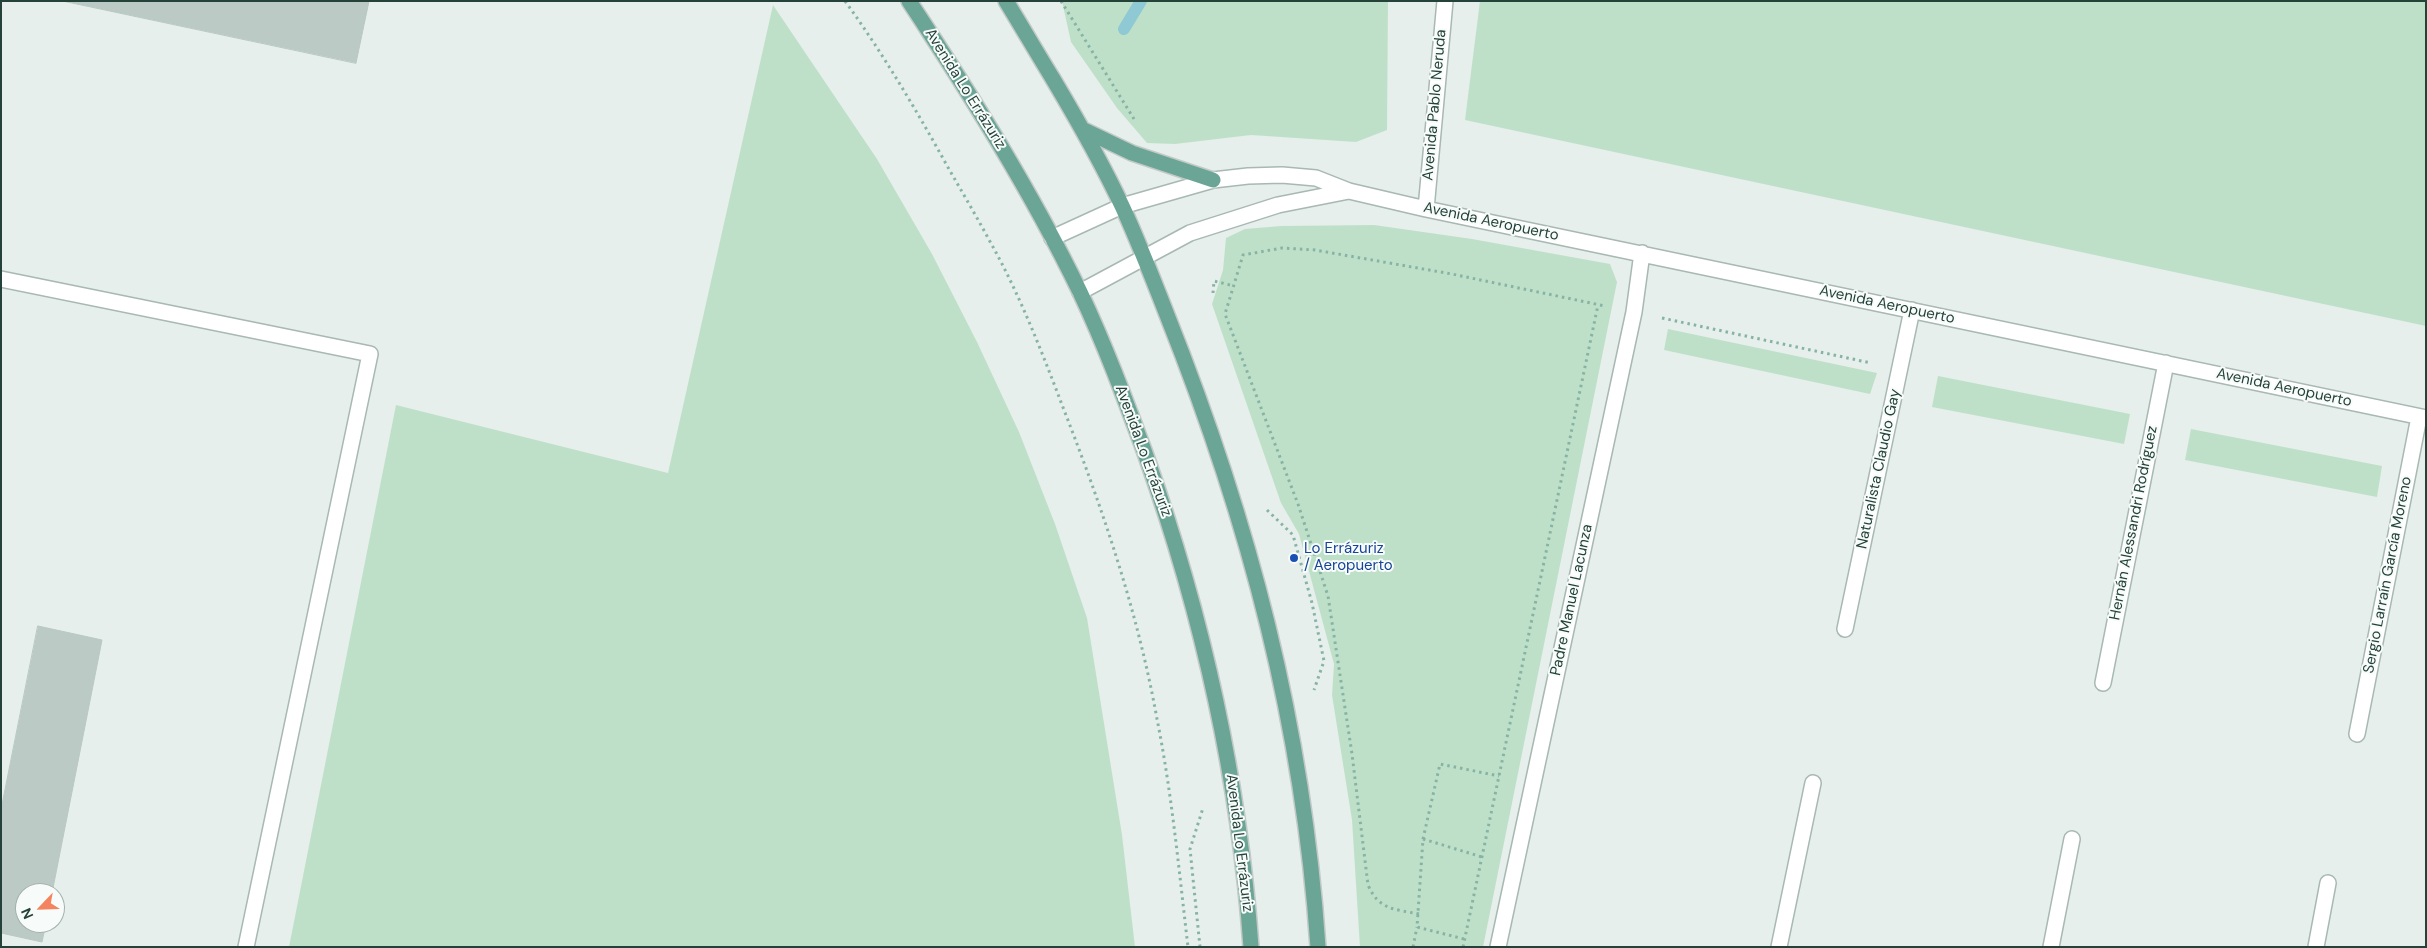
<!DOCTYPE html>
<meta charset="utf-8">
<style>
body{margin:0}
#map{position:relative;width:2427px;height:948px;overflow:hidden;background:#e6efeb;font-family:"DM Sans",sans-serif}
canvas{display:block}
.frame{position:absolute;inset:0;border:2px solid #24423a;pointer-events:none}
.north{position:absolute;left:15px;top:883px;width:50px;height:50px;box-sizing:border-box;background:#f7fbf9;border:1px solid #a3b1ad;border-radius:50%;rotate:246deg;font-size:14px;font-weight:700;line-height:20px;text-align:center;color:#24423a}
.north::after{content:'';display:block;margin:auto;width:18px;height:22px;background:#f4845f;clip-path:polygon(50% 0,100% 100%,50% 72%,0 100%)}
</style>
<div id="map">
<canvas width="2427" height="948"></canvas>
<div class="frame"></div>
<div class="north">N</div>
</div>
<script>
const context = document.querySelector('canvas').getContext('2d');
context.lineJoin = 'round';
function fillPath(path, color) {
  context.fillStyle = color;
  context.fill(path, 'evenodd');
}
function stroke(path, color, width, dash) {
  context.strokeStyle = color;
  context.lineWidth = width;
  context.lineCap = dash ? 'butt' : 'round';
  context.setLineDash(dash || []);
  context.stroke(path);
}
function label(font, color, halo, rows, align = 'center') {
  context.font = font + ' "DM Sans",sans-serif';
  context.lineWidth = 4;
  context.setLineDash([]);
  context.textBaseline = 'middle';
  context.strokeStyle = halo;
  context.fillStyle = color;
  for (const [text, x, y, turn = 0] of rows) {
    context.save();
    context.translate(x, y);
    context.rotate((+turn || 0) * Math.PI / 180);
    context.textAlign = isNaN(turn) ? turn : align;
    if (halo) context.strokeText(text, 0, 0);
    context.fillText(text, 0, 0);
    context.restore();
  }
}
const green = new Path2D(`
 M 1062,1 L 1388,1 L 1387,130 L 1356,142 L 1251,135 L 1175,144 L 1147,143 L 1117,108 L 1071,42 Z
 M 1480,1 L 2426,1 L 2426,326 L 1465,120 Z
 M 773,5 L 877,159 L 932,254 L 977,342 L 1019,432 L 1055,524 L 1087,618 L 1122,835 L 1135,947 L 289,947 L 396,405 L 668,473 Z
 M 1374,225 L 1472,239 L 1610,264 L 1617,282 L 1483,947 L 1360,947 L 1352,820 L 1332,695 L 1334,664 L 1299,534 L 1281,503 L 1212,304 L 1223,270 L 1226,238 L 1245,229 L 1281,226 Z
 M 1668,329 L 1877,373 L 1870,394 L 1664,350 Z
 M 1938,376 L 2130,414 L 2124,444 L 1932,407 Z
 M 2191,429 L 2382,466 L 2377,497 L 2185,460 Z`);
const stream = new Path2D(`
 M 1124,29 L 1141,1`);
const building = new Path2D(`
 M 63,1 L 369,1 L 356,63 Z
 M 38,626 L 102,640 L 52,893 L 25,893 L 25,923 L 46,923 L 42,942 L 1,933 L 1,810 Z`);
const path = new Path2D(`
 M 845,1 C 884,55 918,113 950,171 C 967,200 984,230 1000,260 C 1025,308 1045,360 1064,410 C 1103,510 1138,613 1157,719 C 1172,794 1179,871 1188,947
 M 1061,1 L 1134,119
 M 1213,293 L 1214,281 L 1234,286
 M 1662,318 L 1871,363
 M 1267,510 L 1293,535 L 1312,603 L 1324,661 L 1314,690
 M 1423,839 L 1482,857
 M 1419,914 C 1394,909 1379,910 1368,885 L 1352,754 L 1328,596 L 1298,504 L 1225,314 L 1243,255 L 1282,248 L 1315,250 L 1452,274 L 1605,306
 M 1464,939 L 1417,927 L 1423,839 L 1440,764 L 1499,776
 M 1200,947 L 1190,849 L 1203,808
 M 1413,947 L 1417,927
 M 1463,947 L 1598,305`);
const minor = new Path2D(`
 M 1426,209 L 1445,1
 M 1052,238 L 1122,206 L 1213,180 L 1248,176 L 1282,175 L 1316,178 L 1349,191 L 1426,209 L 2426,418
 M 1,279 L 370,354 L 246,947
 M 1080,292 L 1190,233 L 1278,205 L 1349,191
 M 1845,629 L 1912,310
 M 2103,683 L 2166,363
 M 2357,734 L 2419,417
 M 1498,947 L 1634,312 L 1642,253
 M 1779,947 L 1813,783
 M 2051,947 L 2072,839
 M 2316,947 L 2328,883`);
const major = new Path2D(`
 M 909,1 C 971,95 1031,191 1080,292 C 1105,345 1125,399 1145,453 C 1202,613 1239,777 1251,947
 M 1006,1 C 1022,27 1037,53 1053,79 C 1078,121 1102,163 1123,208 C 1139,243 1153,279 1167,315 C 1249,521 1303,725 1318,947
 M 1084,130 L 1132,153 L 1213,180`);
const markers = [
 [1294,558,5,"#1a4fb4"]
];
const streetNames = [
 ["Avenida Lo Errázuriz",965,89,58],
 ["Avenida Pablo Neruda",1435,105,-85],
 ["Avenida Aeropuerto",1491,222,12],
 ["Avenida Aeropuerto",1887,305,12],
 ["Avenida Aeropuerto",2284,388,12],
 ["Avenida Lo Errázuriz",1143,451,70],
 ["Naturalista Claudio Gay",1879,469,-78],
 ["Hernán Alessandri Rodríguez",2134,523,-79],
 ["Sergio Larraín García Moreno",2388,575,-79],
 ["Padre Manuel Lacunza",1572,600,-78],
 ["Avenida Lo Errázuriz",1239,843,83]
];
const transitNames = [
 ["Lo Errázuriz",1304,549],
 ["/ Aeropuerto",1304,566]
];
fillPath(green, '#bfe0c8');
stroke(stream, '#8ec9d4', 12);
fillPath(building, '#bbcac4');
stroke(building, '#b8c9c2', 1);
stroke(minor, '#a8b8b2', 18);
stroke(major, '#c2cac8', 18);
stroke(path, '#86b3a5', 3, [2.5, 4]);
stroke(minor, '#fff', 15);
stroke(major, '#6aa596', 15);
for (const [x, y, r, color] of markers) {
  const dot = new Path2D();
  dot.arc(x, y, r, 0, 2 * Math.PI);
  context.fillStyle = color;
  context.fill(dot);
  stroke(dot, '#f7fbf9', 2);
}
label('15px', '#24423a', '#f7fbf9', streetNames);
label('15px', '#164399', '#f7fbf9', transitNames, 'left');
</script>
